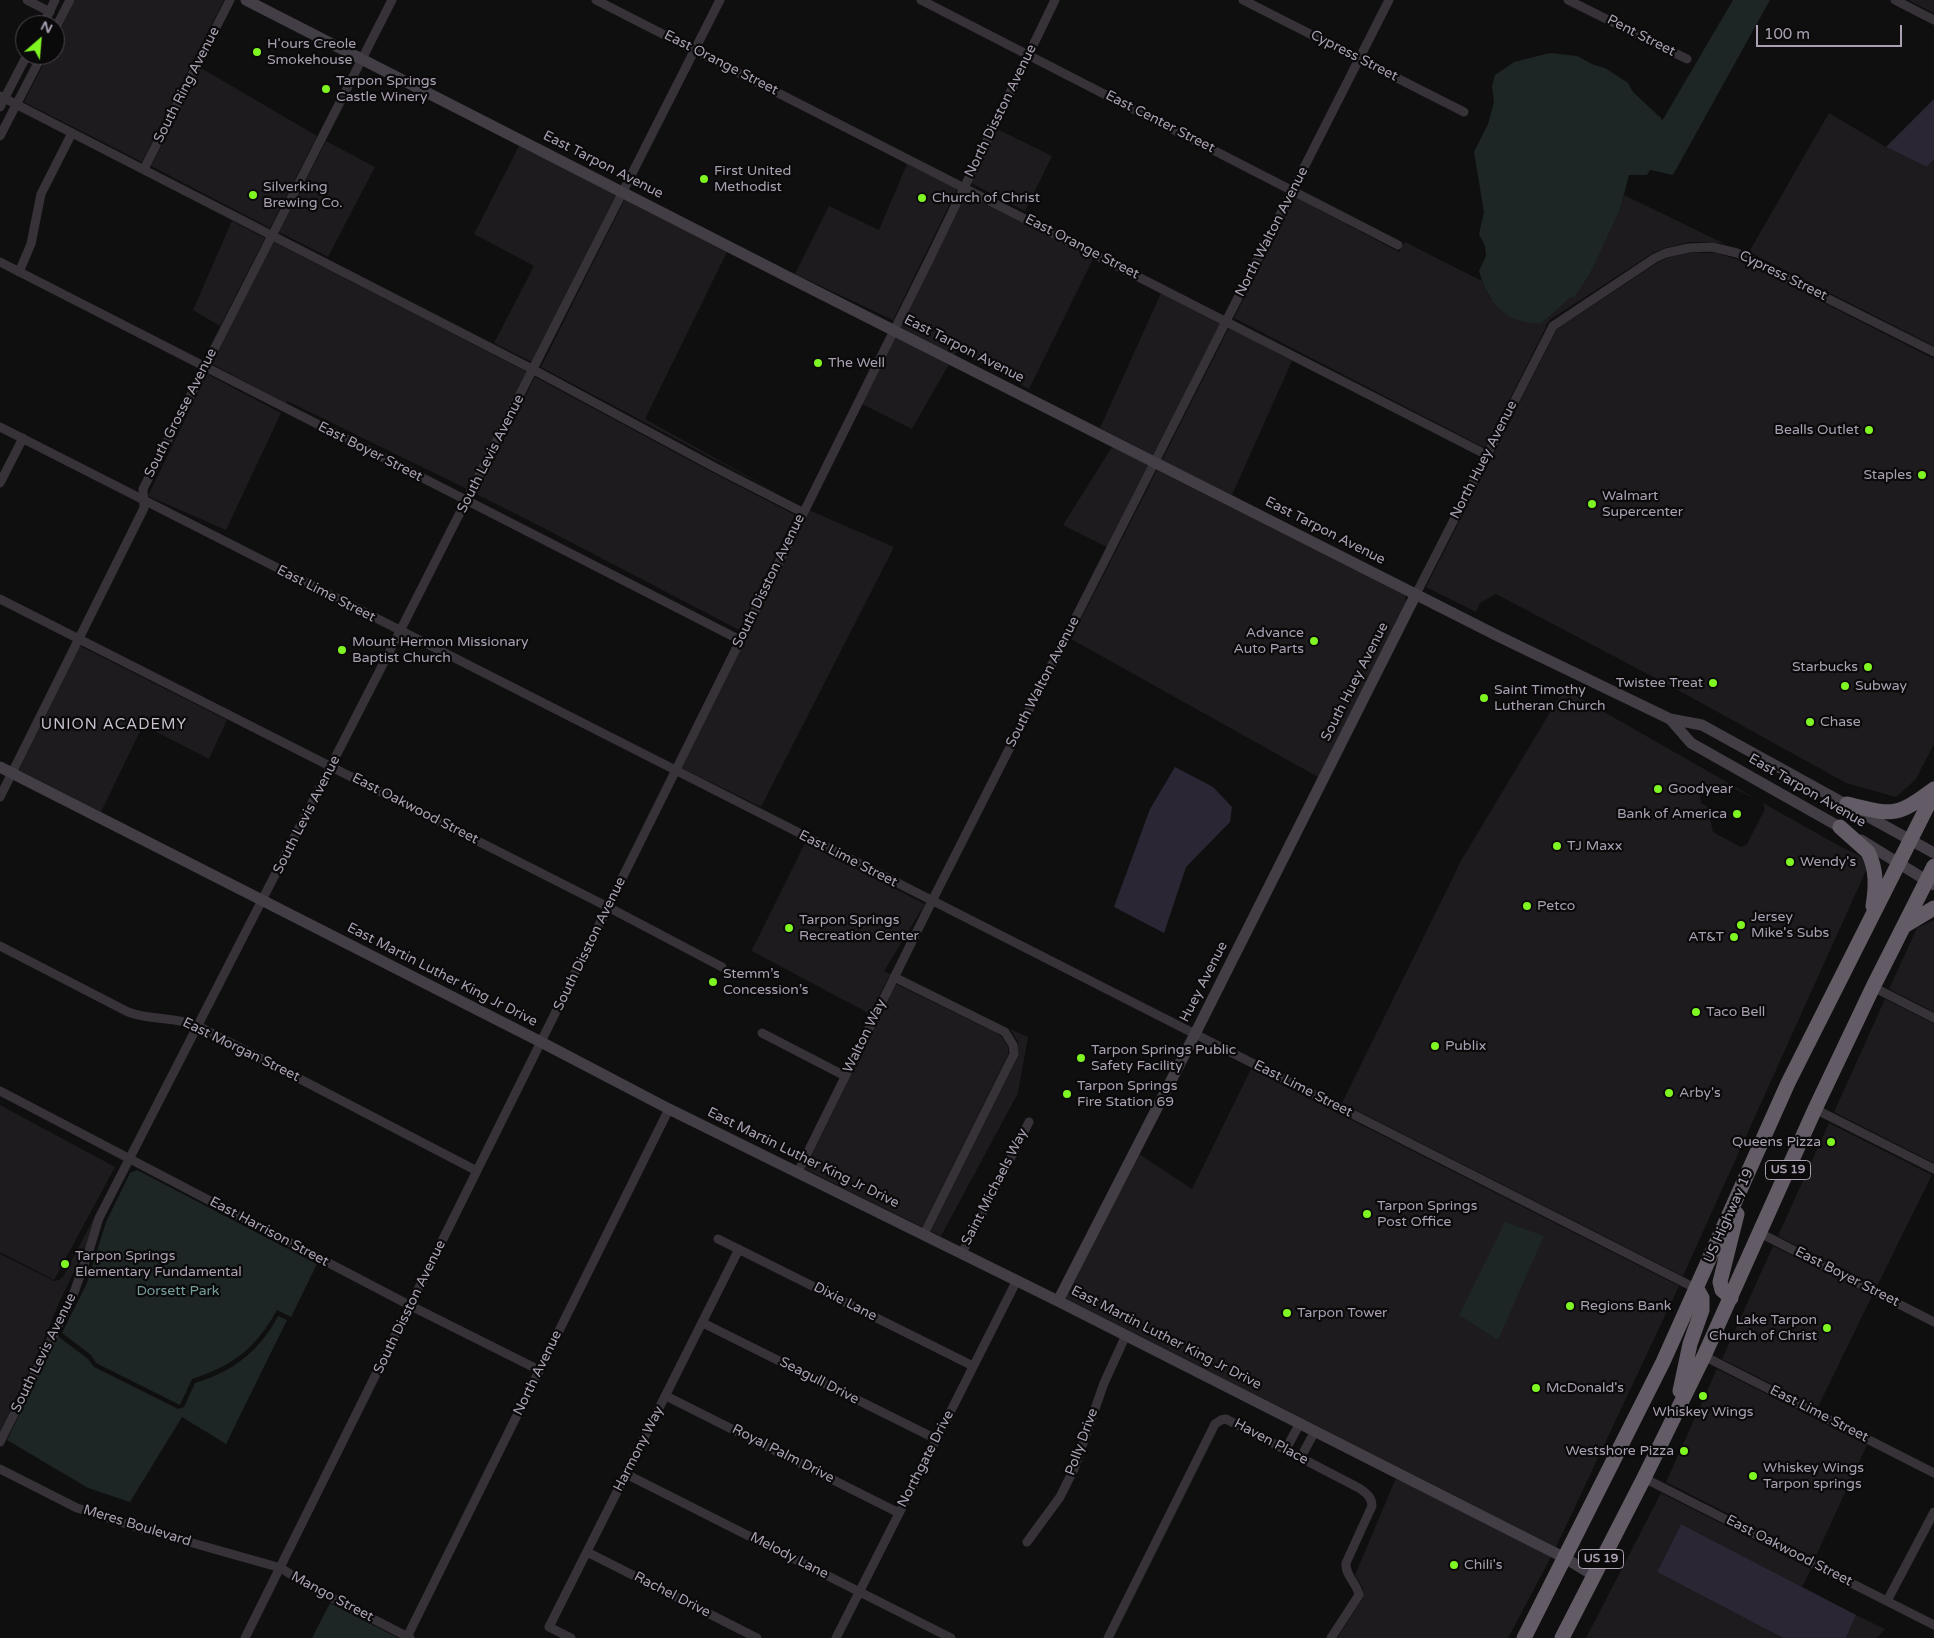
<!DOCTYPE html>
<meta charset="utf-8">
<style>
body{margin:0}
#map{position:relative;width:1934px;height:1638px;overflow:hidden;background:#100f10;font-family:"Varela Round",sans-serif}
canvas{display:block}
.north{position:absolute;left:15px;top:15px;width:50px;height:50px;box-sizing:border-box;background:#0b0a0b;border:1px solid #4b464e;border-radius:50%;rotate:27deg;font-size:14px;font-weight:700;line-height:20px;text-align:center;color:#aaa0b2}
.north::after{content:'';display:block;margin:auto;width:18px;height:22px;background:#7ff522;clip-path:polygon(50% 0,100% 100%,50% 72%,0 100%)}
.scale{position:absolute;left:1756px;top:25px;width:146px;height:22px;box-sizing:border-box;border:2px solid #aaa0b2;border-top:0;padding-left:6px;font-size:15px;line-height:18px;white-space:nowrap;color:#aaa0b2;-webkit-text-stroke:4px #0b0a0b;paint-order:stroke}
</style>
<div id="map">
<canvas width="1934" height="1638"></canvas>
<div class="north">N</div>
<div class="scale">100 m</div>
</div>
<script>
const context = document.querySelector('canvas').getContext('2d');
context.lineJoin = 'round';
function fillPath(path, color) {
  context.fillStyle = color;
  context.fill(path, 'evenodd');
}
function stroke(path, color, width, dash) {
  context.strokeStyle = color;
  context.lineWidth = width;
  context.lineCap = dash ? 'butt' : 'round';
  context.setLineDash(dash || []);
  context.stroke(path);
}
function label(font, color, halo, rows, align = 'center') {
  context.font = font + ' "Varela Round",sans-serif';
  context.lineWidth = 4.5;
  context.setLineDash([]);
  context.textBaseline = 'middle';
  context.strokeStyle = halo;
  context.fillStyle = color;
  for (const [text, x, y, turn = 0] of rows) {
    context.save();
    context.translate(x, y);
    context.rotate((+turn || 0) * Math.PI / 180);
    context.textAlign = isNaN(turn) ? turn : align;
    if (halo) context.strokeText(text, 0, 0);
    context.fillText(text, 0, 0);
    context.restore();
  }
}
const built = new Path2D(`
 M 75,0 L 224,0 L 142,162 L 24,102 L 48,55 L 55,55 L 55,40 Z
 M 1908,0 L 1934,0 L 1934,13 Z
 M 204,63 L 201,68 L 317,136 L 270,228 L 151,166 Z
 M 1829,113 L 1886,147 L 1927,167 L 1934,159 L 1934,346 L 1749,252 Z
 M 997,129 L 1052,156 L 1025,211 L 971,183 Z
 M 326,141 L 375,167 L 328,257 L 279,232 Z
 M 519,146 L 616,194 L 532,362 L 494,343 L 534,266 L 474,234 Z
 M 907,164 L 957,189 L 893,320 L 795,274 L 829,206 L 879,230 Z
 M 966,194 L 1093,259 L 1029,389 L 957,351 L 954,355 L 900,327 Z
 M 1624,195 L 1725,244 L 1712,242 L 1689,242 L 1665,248 L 1653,253 L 1551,319 L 1545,326 L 1546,327 L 1485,448 L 1234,318 L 1295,197 L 1399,252 L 1405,242 L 1482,281 L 1490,299 L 1542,323 L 1570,298 L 1575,297 L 1591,272 L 1620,210 Z
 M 625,199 L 727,252 L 645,419 L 785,497 L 541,367 Z
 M 232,221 L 265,238 L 220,326 L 193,310 Z
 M 274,242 L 527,372 L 467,489 L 287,401 L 286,403 L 212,364 Z
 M 1689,253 L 1716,253 L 1742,261 L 1934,359 L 1934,744 L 1916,779 L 1896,797 L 1846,783 L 1676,689 L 1496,594 L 1480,603 L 1476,612 L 1426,587 L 1557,329 L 1657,263 L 1667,258 Z
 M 1161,293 L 1220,324 L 1153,455 L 1100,428 Z
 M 1229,328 L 1292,361 L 1232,495 L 1162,460 Z
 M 895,337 L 949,364 L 912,429 L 862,404 Z
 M 207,374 L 281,413 L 226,530 L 148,496 Z
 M 535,377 L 704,468 L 795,515 L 739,630 L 538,525 L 476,494 Z
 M 1112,447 L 1148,465 L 1107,547 L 1063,525 Z
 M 1157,470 L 1405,595 L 1406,604 L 1318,777 L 1071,639 Z
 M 809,510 L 894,547 L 761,807 L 682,768 Z
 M 80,646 L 227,720 L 209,759 L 143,725 L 101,812 L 19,770 Z
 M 1564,689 L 1760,801 L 1731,787 L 1725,789 L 1723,792 L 1710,786 L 1704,788 L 1700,797 L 1701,803 L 1714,810 L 1710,818 L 1713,832 L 1741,847 L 1747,844 L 1765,809 L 1763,803 L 1834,843 L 1865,859 L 1868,866 L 1683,1276 L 1342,1103 L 1462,859 Z
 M 805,843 L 925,904 L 884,971 L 890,974 L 870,1014 L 752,951 L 747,960 Z
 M 1934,920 L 1934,1012 L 1889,989 L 1917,928 Z
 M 896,984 L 996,1033 L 1002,1037 L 1008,1047 L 1008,1054 L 922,1227 L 805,1169 Z
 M 1885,999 L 1934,1024 L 1934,1163 L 1834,1112 Z
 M 1010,1029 L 1028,1037 L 1018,1093 L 941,1236 L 931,1231 L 1018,1057 L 1018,1042 Z
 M 1251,1069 L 1679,1286 L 1556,1547 L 1065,1298 L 1139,1154 L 1192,1189 Z
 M 0,1105 L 115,1167 L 54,1280 L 0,1252 Z
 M 1829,1123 L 1932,1175 L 1877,1286 L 1778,1236 Z
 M 96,1214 L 87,1244 L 58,1305 L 39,1351 L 0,1431 L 0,1254 L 54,1281 L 59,1280 L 63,1277 Z
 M 1773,1246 L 1872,1296 L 1818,1407 L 1722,1359 Z
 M 1717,1369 L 1867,1445 L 1815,1558 L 1666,1482 Z
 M 1396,1478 L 1551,1557 L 1508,1638 L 1337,1638 L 1363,1598 L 1363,1588 L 1355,1575 Z
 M 1661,1493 L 1811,1569 L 1802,1587 L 1681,1524 L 1657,1572 L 1783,1638 L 1586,1638 Z
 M 1856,1615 L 1885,1629 L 1877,1638 L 1846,1638 Z`);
const green = new Path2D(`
 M 1733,0 L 1770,0 L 1673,175 L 1650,170 L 1647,175 L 1629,175 L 1620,210 L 1591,272 L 1575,297 L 1570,298 L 1542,323 C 1506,325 1488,303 1479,271 L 1486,256 L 1485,246 L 1479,234 L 1484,212 L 1474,152 L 1488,124 L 1494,102 L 1492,86 L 1495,75 L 1514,62 L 1550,53 L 1577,56 L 1594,65 L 1605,68 L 1628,83 L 1633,92 L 1661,118 L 1662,121 Z
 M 137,1170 L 317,1264 L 291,1317 L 277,1310 C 256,1348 233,1366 192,1379 L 180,1405 L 96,1363 L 91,1355 L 62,1333 L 87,1283 L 106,1222 L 130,1173 Z
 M 1505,1222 L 1544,1236 L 1498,1340 L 1459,1315 Z
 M 278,1316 L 287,1320 L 226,1444 L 182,1417 L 130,1502 L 88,1488 L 7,1440 L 59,1334 L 59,1337 L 88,1359 L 94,1367 L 178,1409 L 184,1407 L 195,1383 C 232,1372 260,1351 278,1316 Z
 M 330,1603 L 398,1638 L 312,1638 Z`);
const water = new Path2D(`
 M 1934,99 L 1934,159 L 1927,167 L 1886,147 Z
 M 1175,767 L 1213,787 L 1232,807 L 1230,822 L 1186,867 L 1164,933 L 1114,907 L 1150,809 Z
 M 1681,1524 L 1856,1615 L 1846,1638 L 1783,1638 L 1657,1572 Z`);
const street = new Path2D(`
 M 27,0 L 50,12
 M 596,0 L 1487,455
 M 921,0 L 1398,245
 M 1243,0 L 1464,112
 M 1568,0 L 1687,59
 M 1895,0 L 1934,20
 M 43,25 L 55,0
 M 55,29 L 70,0
 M 0,96 L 534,370 L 716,468 L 802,512
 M 0,107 L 27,55
 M 0,136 L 42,55
 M 144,169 L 230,0
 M 0,262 L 740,640
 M 19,272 L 31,244 L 41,194 L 72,133
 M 0,427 L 1697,1289
 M 0,483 L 23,438
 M 1416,594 L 1553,326 L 1655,258 L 1666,253 L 1689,248 L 1712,247 L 1737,253 L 1934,352
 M 0,599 L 608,907 L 722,967
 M 0,797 L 144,508 L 143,489 L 392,0
 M 0,946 L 128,1012 C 152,1021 174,1016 198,1026 L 477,1171
 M 894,977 L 1005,1032 L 1013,1045 L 1014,1054 L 924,1234
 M 1873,987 L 1934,1018
 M 762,1033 L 845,1076
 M 0,1091 L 411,1306 L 539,1370
 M 1815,1109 L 1934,1169
 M 798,1172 L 932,901 L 1389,0
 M 1760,1233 L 1934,1322
 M 718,1239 L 973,1366
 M 962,1253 L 1029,1122
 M 703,1323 L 936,1439
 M 1704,1356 L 1934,1473
 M 666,1396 L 899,1513
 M 0,1442 L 72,1298 L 89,1251 L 99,1218 L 400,631 L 720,0
 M 1286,1449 L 1300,1423
 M 1301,1457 L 1315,1431
 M 0,1469 L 77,1508 L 136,1527 L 281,1568 L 307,1585 L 410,1638
 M 626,1474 L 951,1638
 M 1644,1478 L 1934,1625
 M 1027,1542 L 1060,1497 L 1074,1469 L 1104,1383 L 1126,1335
 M 587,1552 L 757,1638
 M 1887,1601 L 1934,1512
 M 407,1637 L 669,1109
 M 245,1638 L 930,258 L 1055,0
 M 571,1638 L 549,1627 L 739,1249
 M 836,1638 L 1017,1280
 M 1108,1638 L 1215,1424 L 1221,1420 L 1226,1419 L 1359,1488 C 1366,1493 1372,1497 1372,1506 L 1346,1563 C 1345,1576 1357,1583 1359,1595 L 1331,1638`);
const secondary = new Path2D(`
 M 246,0 L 792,279 L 1500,637 L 1670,719 L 1702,725 L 1934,853
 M 1670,719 L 1691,743 L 1845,830
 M 0,767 L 541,1042 L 669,1109 L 1058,1301 L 1565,1558 L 1593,1575
 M 1861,840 L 1934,885
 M 1058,1301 L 1195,1034 L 1416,594`);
const highway = new Path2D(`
 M 1847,804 C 1893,815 1895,818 1934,789
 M 1840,827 L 1868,852 C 1877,870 1876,887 1873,906
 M 1904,926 L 1934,908
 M 1731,1298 L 1722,1290 L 1720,1282 L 1737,1214
 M 1680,1391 L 1690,1344 L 1702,1310 L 1702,1298 L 1697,1289
 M 1524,1638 L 1663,1362 L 1788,1083 L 1934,793
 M 1562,1638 L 1644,1478 L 1704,1356 L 1815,1109 L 1873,987 L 1934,866`);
const markers = [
 [257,52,5,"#7ff522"],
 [326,89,5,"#7ff522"],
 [704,179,5,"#7ff522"],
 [253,195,5,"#7ff522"],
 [922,198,5,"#7ff522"],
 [818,363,5,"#7ff522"],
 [1869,430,5,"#7ff522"],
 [1922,475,5,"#7ff522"],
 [1592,504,5,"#7ff522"],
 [1314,641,5,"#7ff522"],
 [342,650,5,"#7ff522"],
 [1868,667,5,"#7ff522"],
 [1713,683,5,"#7ff522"],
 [1845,686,5,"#7ff522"],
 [1484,698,5,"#7ff522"],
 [1810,722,5,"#7ff522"],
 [1658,789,5,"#7ff522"],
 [1737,814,5,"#7ff522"],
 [1557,846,5,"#7ff522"],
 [1790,862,5,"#7ff522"],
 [1527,906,5,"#7ff522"],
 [1741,925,5,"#7ff522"],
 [789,928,5,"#7ff522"],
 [1734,937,5,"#7ff522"],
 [713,982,5,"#7ff522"],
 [1696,1012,5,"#7ff522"],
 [1435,1046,5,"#7ff522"],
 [1081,1058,5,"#7ff522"],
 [1669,1093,5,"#7ff522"],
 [1067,1094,5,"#7ff522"],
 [1831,1142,5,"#7ff522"],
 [1367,1214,5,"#7ff522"],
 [65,1264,5,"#7ff522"],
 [1570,1306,5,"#7ff522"],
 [1287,1313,5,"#7ff522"],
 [1827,1328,5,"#7ff522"],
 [1536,1388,5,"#7ff522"],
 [1703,1396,5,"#7ff522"],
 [1684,1451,5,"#7ff522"],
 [1753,1476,5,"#7ff522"],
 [1454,1565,5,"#7ff522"]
];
const shields = [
 [1788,1170,45],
 [1601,1559,45]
];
const shieldNames = [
 ["US 19",1788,1170],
 ["US 19",1601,1559]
];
const streetNames = [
 ["Pent Street",1641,36,27],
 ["Cypress Street",1354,56,27],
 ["East Orange Street",721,63,27],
 ["South Ring Avenue",187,85,-63],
 ["North Disston Avenue",1001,111,-64],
 ["East Center Street",1160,122,27],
 ["East Tarpon Avenue",603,165,27],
 ["North Walton Avenue",1272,232,-63],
 ["East Orange Street",1082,247,27],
 ["Cypress Street",1783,276,26],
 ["East Tarpon Avenue",964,349,27],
 ["South Grosse Avenue",181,413,-63],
 ["East Boyer Street",370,452,27],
 ["South Levis Avenue",491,454,-63],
 ["North Huey Avenue",1484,460,-63],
 ["East Tarpon Avenue",1325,531,27],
 ["South Disston Avenue",769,581,-64],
 ["East Lime Street",326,594,27],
 ["South Walton Avenue",1043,682,-63],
 ["South Huey Avenue",1355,682,-63],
 ["East Tarpon Avenue",1807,791,30],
 ["East Oakwood Street",415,809,27],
 ["South Levis Avenue",307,815,-63],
 ["East Lime Street",848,859,27],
 ["South Disston Avenue",590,944,-64],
 ["East Martin Luther King Jr Drive",442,975,27],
 ["Huey Avenue",1204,982,-63],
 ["Walton Way",865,1036,-64],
 ["East Morgan Street",241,1050,26],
 ["East Lime Street",1303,1089,27],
 ["East Martin Luther King Jr Drive",803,1158,26],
 ["Saint Michaels Way",995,1187,-63],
 ["US Highway 19",1729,1216,-66],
 ["East Harrison Street",269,1232,28],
 ["East Boyer Street",1847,1277,27],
 ["Dixie Lane",845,1302,27],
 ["South Disston Avenue",410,1307,-64],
 ["East Martin Luther King Jr Drive",1166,1338,27],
 ["South Levis Avenue",44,1353,-64],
 ["North Avenue",538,1373,-64],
 ["Seagull Drive",819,1381,27],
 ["East Lime Street",1819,1414,27],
 ["Polly Drive",1082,1442,-70],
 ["Haven Place",1271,1442,28],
 ["Harmony Way",639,1449,-63],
 ["Royal Palm Drive",783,1454,27],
 ["Northgate Drive",926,1459,-63],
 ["Meres Boulevard",137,1526,17],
 ["East Oakwood Street",1789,1551,27],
 ["Melody Lane",789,1556,27],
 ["Rachel Drive",672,1595,27],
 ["Mango Street",332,1597,28]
];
const poiNames = [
 ["H'ours Creole",267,44],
 ["Smokehouse",267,60],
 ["Tarpon Springs",336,81],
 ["Castle Winery",336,97],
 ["First United",714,171],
 ["Methodist",714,187],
 ["Silverking",263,187],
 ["Brewing Co.",263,203],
 ["Church of Christ",932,198],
 ["The Well",828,363],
 ["Bealls Outlet",1859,430,"right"],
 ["Staples",1912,475,"right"],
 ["Walmart",1602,496],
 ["Supercenter",1602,512],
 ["Advance",1304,633,"right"],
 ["Auto Parts",1304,649,"right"],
 ["Mount Hermon Missionary",352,642],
 ["Baptist Church",352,658],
 ["Starbucks",1858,667,"right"],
 ["Twistee Treat",1703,683,"right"],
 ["Subway",1855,686],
 ["Saint Timothy",1494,690],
 ["Lutheran Church",1494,706],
 ["Chase",1820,722],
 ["Goodyear",1668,789],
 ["Bank of America",1727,814,"right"],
 ["TJ Maxx",1567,846],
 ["Wendy's",1800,862],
 ["Petco",1537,906],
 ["Jersey",1751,917],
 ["Mike's Subs",1751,933],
 ["Tarpon Springs",799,920],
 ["Recreation Center",799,936],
 ["AT&T",1724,937,"right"],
 ["Stemm’s",723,974],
 ["Concession’s",723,990],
 ["Taco Bell",1706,1012],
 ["Publix",1445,1046],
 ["Tarpon Springs Public",1091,1050],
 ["Safety Facility",1091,1066],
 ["Tarpon Springs",1077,1086],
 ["Fire Station 69",1077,1102],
 ["Arby's",1679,1093],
 ["Queens Pizza",1821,1142,"right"],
 ["Tarpon Springs",1377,1206],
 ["Post Office",1377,1222],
 ["Tarpon Springs",75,1256],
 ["Elementary Fundamental",75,1272],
 ["Regions Bank",1580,1306],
 ["Tarpon Tower",1297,1313],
 ["Lake Tarpon",1817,1320,"right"],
 ["Church of Christ",1817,1336,"right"],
 ["McDonald's",1546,1388],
 ["Whiskey Wings",1703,1412,"center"],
 ["Westshore Pizza",1674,1451,"right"],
 ["Whiskey Wings",1763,1468],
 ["Tarpon springs",1763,1484],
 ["Chili's",1464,1565]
];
const parkNames = [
 ["Dorsett Park",178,1291]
];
const neighbourhoodNames = [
 ["UNION ACADEMY",114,725]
];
fillPath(built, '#1d1b1d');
fillPath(green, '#1d2525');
fillPath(water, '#2a2634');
stroke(street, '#363238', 9);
stroke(secondary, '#433e45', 11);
stroke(highway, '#635c66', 15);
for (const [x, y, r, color] of markers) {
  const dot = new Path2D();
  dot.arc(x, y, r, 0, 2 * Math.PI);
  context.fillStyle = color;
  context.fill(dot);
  stroke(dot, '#0b0a0b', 2);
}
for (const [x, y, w] of shields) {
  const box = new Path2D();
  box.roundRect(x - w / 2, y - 9.5, w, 19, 4);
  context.fillStyle = '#0b0a0b';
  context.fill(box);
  stroke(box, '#aaa0b2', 1);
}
label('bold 12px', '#aaa0b2', null, shieldNames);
label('14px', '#aaa0b2', '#0b0a0b', streetNames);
label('14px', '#aaa0b2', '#0b0a0b', poiNames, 'left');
label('14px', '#769e9c', '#0b0a0b', parkNames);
context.letterSpacing = '1px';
label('15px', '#c9c1ce', '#0b0a0b', neighbourhoodNames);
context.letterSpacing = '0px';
</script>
